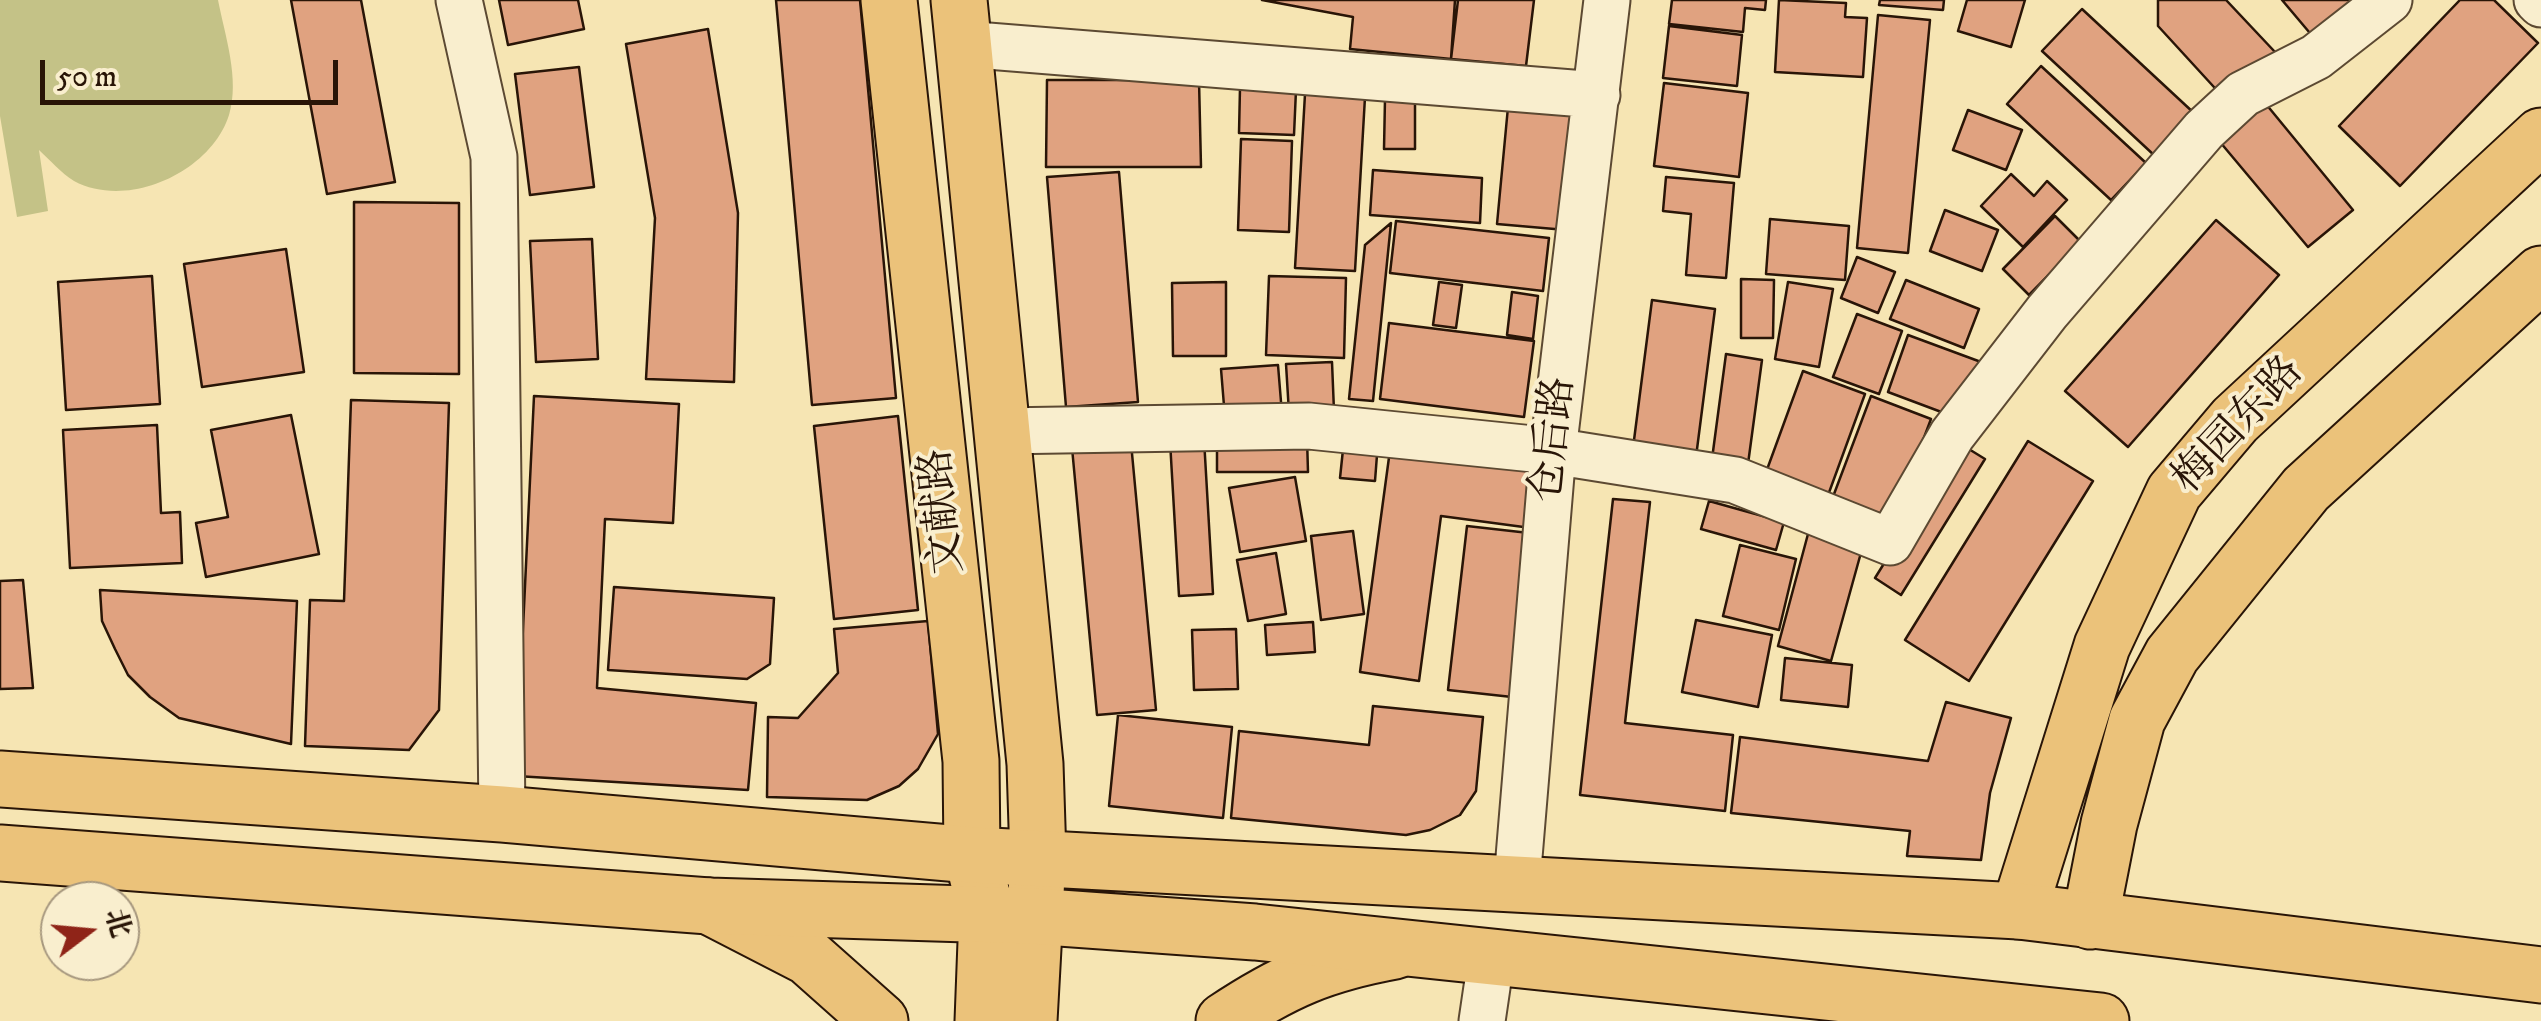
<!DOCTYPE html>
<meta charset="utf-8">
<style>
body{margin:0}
#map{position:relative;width:2541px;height:1021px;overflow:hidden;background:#f6e5b3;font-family:"IM FELL DW Pica","Noto Serif SC",serif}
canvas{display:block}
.north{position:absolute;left:40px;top:881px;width:100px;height:100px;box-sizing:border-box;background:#f9eece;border:2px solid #a6977e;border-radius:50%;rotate:74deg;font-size:28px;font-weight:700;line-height:40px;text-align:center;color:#291507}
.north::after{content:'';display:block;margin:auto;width:35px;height:45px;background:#8f2418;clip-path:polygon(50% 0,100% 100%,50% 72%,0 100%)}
.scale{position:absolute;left:40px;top:60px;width:298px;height:45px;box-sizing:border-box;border:5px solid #291507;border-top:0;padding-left:12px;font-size:30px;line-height:35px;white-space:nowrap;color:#291507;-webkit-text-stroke:8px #f9eece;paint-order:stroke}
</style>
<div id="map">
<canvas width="2541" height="1021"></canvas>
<div class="north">北</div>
<div class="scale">50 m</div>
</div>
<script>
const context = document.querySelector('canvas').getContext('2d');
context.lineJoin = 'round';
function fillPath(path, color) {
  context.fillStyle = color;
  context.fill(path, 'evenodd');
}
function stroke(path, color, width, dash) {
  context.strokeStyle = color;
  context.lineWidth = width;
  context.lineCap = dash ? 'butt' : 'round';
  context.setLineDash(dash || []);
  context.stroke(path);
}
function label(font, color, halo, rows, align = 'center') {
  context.font = font + ' "IM FELL DW Pica","Noto Serif SC",serif';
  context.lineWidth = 8;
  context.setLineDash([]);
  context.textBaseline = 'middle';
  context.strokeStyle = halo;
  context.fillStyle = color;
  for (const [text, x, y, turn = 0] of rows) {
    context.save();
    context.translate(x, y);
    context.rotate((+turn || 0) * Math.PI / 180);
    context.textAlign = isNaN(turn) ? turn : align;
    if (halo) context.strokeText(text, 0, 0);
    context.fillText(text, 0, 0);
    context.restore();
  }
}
const green = new Path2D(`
 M 0,0 L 218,0 C 225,36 240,79 229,115 C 211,172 128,210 74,181 C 61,173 50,160 39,150 L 48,211 L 17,217 L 0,116 Z`);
const building = new Path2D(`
 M 291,0 L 361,0 L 395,182 L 327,194 Z
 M 499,0 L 578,0 L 584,29 L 508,45 Z
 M 776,0 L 860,0 L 896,398 L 812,405 Z
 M 1262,0 L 1458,0 L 1451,59 L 1350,49 L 1353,17 Z
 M 1455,0 L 1534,0 L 1526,66 L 1451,59 Z
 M 1672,0 L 1766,0 L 1765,10 L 1745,8 L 1743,32 L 1669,24 Z
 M 1779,0 L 1846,3 L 1845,17 L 1867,18 L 1863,77 L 1775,72 Z
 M 1880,0 L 1944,0 L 1943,10 L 1879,5 Z
 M 1967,0 L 2025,0 L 2011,47 L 1958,31 Z
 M 2158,0 L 2226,0 L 2275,52 L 2224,98 L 2158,26 Z
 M 2282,0 L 2375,0 L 2320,45 Z
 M 2460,0 L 2494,0 L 2538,43 L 2400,186 L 2339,126 Z
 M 2082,9 L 2195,114 L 2155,156 L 2042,51 Z
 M 1878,15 L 1930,20 L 1908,253 L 1857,248 Z
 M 1669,26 L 1742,35 L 1737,86 L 1663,78 Z
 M 708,29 L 738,213 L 734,382 L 646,379 L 655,218 L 626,44 Z
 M 2041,66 L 2146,163 L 2111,200 L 2007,104 Z
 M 579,67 L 594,187 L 530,195 L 515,74 Z
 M 1047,80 L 1199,80 L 1201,167 L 1046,167 Z
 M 1664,83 L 1748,93 L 1739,177 L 1654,166 Z
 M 1240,88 L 1296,90 L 1294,135 L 1239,133 Z
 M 1305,94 L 1365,97 L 1355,271 L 1295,268 Z
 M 2261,98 L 2353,210 L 2308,247 L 2215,136 Z
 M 1385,99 L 1415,99 L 1415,149 L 1384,149 Z
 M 1508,107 L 1578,114 L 1566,230 L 1497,224 Z
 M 1968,110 L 2022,130 L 2006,170 L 1953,150 Z
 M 1241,139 L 1292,141 L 1289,232 L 1238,230 Z
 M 1373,170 L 1482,178 L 1480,223 L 1370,215 Z
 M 1119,172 L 1138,402 L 1066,407 L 1047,177 Z
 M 2011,174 L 2034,196 L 2047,181 L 2067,200 L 2023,247 L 1981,206 Z
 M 1666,177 L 1734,183 L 1726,278 L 1686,275 L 1691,214 L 1663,211 Z
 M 354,202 L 459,203 L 459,374 L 354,373 Z
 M 1945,210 L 1998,230 L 1982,271 L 1930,251 Z
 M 2055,216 L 2081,242 L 2029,295 L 2003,269 Z
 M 1770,219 L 1849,226 L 1845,280 L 1766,274 Z
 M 2216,220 L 2279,275 L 2128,447 L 2065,391 Z
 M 1396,221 L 1549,238 L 1543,291 L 1390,273 Z
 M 1391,223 L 1373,401 L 1349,399 L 1365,245 Z
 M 592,239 L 598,359 L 536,362 L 530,241 Z
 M 286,249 L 304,372 L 202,387 L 184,264 Z
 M 1857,257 L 1895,272 L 1878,313 L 1841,298 Z
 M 152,276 L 160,404 L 66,410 L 58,282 Z
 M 1269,276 L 1346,278 L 1344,358 L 1266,355 Z
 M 1741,279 L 1774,280 L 1773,338 L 1741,338 Z
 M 1906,280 L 1979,309 L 1964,348 L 1890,319 Z
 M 1226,282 L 1226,356 L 1173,356 L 1172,283 Z
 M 1439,282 L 1462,285 L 1456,328 L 1433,325 Z
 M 1788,282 L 1833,289 L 1819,367 L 1775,359 Z
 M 1512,292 L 1538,296 L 1533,339 L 1507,335 Z
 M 1652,300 L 1715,309 L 1696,457 L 1633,448 Z
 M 1857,314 L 1902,331 L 1879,394 L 1833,377 Z
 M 1389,323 L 1534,341 L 1524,417 L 1380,399 Z
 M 1908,335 L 1981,362 L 1960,419 L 1888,392 Z
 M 1726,354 L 1762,360 L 1748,464 L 1712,459 Z
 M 1332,362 L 1334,411 L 1289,413 L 1286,364 Z
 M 1278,365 L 1282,414 L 1225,418 L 1221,369 Z
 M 1803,371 L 1865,394 L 1823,509 L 1761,486 Z
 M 534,396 L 679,404 L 673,523 L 605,519 L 597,688 L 756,703 L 748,790 L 516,776 Z
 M 1871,396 L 1931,419 L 1888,533 L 1828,510 Z
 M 351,400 L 449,403 L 439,710 L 409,750 L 305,746 L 310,600 L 344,601 Z
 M 291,415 L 319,554 L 206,577 L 196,523 L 228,517 L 211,430 Z
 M 898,416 L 918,610 L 834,619 L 814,426 Z
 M 157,425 L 161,513 L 180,512 L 182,563 L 70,568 L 63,430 Z
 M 1130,432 L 1156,710 L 1097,715 L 1071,437 Z
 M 1217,438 L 1307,438 L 1308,472 L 1217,472 Z
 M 1204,439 L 1213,594 L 1179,596 L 1170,441 Z
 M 1344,440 L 1378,442 L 1375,481 L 1340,478 Z
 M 2028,441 L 2093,481 L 1969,681 L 1905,640 Z
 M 1959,443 L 1985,459 L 1901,595 L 1875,578 Z
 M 1390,450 L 1539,470 L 1531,528 L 1441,516 L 1419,681 L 1360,672 Z
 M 1295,477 L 1306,541 L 1240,552 L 1229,488 Z
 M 1613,499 L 1650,502 L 1625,723 L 1733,735 L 1725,811 L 1580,795 Z
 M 1709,501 L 1784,522 L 1776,550 L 1701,529 Z
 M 1467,526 L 1529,533 L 1512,697 L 1448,690 Z
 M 1353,531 L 1364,614 L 1321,620 L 1311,536 Z
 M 1808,534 L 1862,549 L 1831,661 L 1778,646 Z
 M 1740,545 L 1796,559 L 1779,630 L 1723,616 Z
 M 1276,553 L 1286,614 L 1248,621 L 1237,560 Z
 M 23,580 L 33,688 L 0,689 L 0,581 Z
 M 614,587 L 774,598 L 770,664 L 747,679 L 608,670 Z
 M 100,590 L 297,601 L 291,744 L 179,718 L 150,697 L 128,675 L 115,649 L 102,621 Z
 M 1696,620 L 1772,635 L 1758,707 L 1682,692 Z
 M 928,621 L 938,734 L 918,769 L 899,786 L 867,800 L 767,797 L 768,717 L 798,718 L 838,673 L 834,629 Z
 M 1313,622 L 1315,652 L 1267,655 L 1265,625 Z
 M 1236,629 L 1238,689 L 1194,690 L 1192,630 Z
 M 1785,658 L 1852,665 L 1848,707 L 1781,700 Z
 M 1946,702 L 2011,718 L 1990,793 L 1981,860 L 1907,856 L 1910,831 L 1731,813 L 1740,737 L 1928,761 Z
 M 1373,706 L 1483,717 L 1476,791 L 1460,815 L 1430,830 L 1406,835 L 1231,818 L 1239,731 L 1369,745 Z
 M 1118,715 L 1232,727 L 1223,818 L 1109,806 Z`);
const minor = new Path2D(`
 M 459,0 L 494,157 L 502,814
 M 2537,0 L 2541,4
 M 963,44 L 1597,95
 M 1001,431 L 1309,426 L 1553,451 L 1735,480 L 1890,542 L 1952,435 L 2047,312 L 2204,130 L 2243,94 L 2316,57 L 2389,0
 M 1517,881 L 1553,451 L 1607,0
 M 1482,1021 L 1491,960`);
const major = new Path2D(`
 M 889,0 L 971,761 L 972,855 L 987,915 L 983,1021
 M 959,0 L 1035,764 L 1038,857 L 1029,1021
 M 709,906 L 808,957 L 880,1021
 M 2019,911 L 2102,646 L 2174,492 L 2235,420 L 2541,136
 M 2090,921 L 2109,824 L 2137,720 L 2172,655 L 2306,489 L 2541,274
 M 1224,1021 C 1284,981 1324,964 1395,951`);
const highway = new Path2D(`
 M 0,779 L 502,814 L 972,855 L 2019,911 L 2541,975
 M 0,853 L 709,906 L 1032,916 L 1255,932 L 2101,1021`);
const streetNames = [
 ["梅园东路",2240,427,-47],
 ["仓后路",1556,440,-84],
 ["文献路",945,511,-96]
];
fillPath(green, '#c4c287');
fillPath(building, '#e0a280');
stroke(building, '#291507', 2.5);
stroke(minor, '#5c4932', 49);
stroke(major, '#291507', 59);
stroke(highway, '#291507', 59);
stroke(minor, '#f9eece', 45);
stroke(major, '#ebc27a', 55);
stroke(highway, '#ebc27a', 55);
label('42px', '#291507', '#f9eece', streetNames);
</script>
